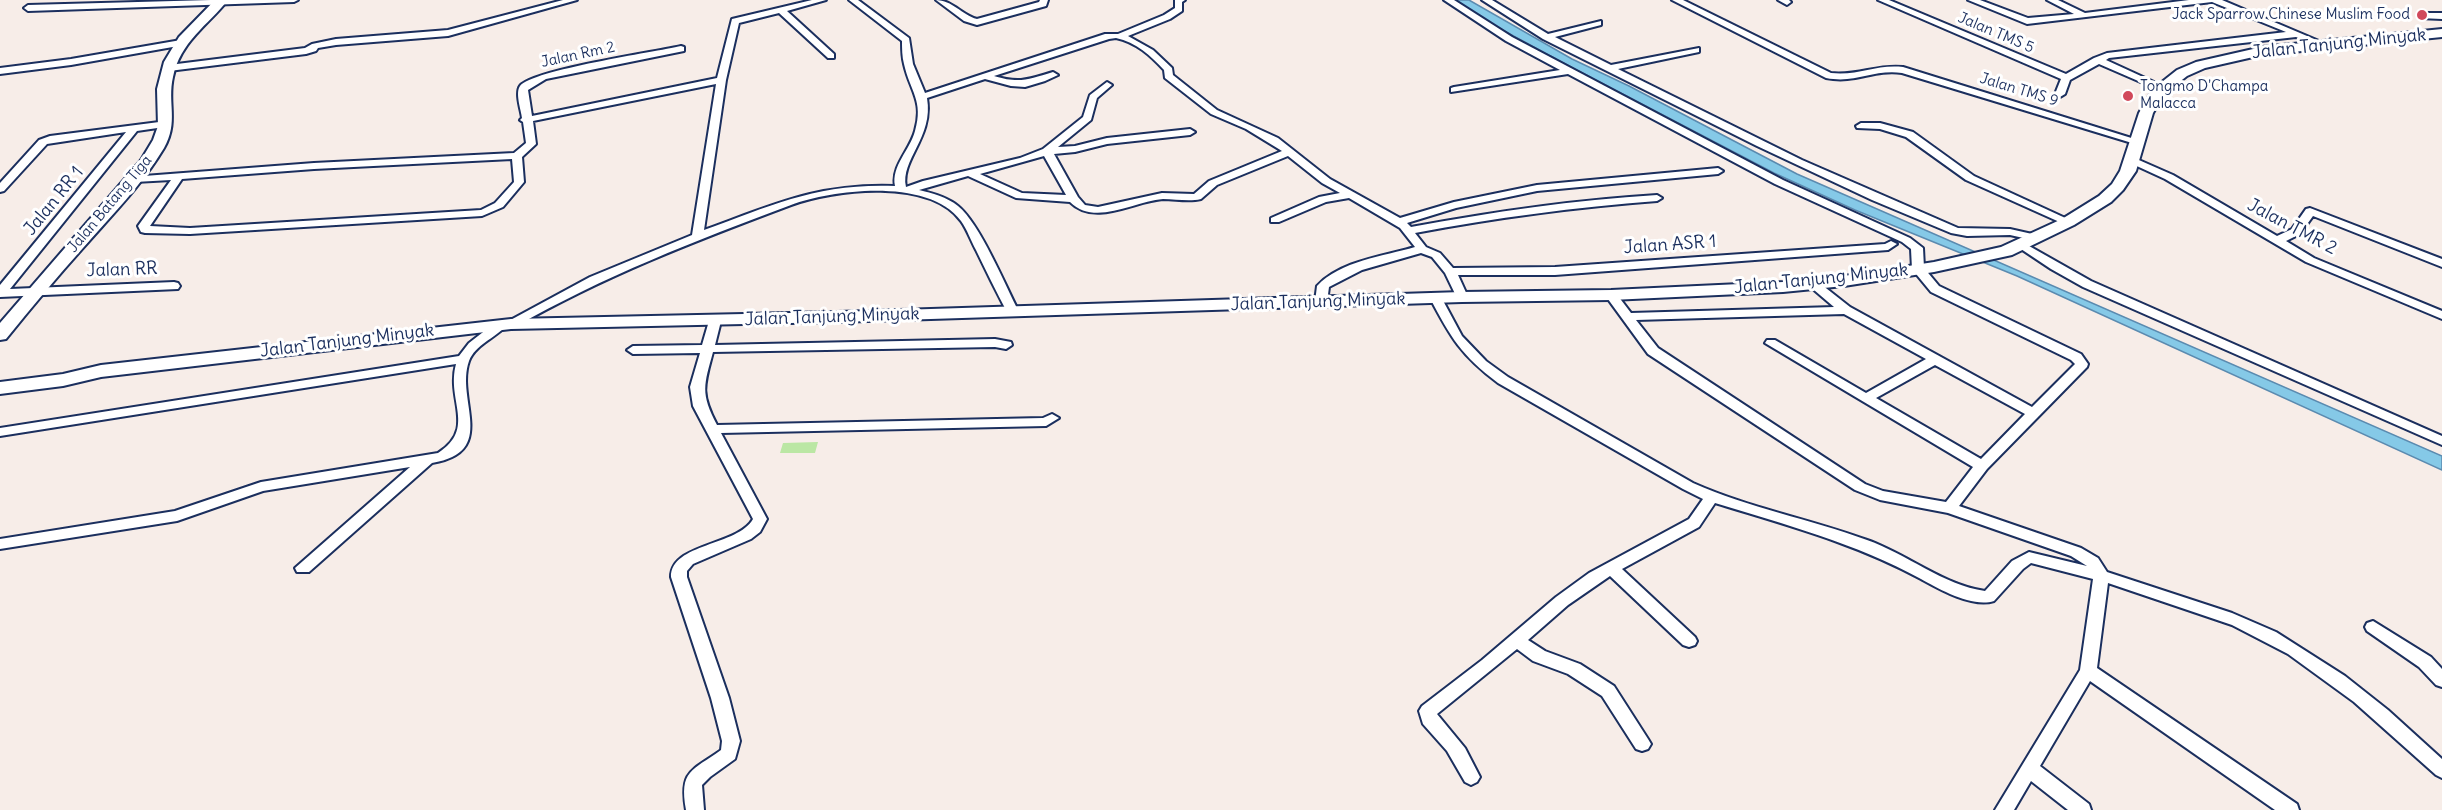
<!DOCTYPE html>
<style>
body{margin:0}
canvas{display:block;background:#f7ede8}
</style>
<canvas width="2442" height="810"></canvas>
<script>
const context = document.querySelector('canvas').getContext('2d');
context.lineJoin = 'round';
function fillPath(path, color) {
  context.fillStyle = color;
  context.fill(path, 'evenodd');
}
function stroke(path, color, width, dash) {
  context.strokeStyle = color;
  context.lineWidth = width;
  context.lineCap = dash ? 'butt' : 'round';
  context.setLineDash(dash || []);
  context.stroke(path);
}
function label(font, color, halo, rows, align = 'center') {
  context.font = font + ' Delius,sans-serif';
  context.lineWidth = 6;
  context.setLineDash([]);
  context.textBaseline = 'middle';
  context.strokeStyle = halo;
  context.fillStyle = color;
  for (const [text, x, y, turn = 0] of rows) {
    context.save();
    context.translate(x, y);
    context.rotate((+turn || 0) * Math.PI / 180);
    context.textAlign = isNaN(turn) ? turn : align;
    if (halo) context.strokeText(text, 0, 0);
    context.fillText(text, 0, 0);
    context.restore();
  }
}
const green = new Path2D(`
 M 818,442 L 815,453 L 780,453 L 783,443 Z`);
const water = new Path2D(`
 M 1454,0 L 1469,0 L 1572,59 L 1629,86 L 1797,174 L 2442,456 L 2442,470 L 2017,276 L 1855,210 L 1774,173 L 1571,67 L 1482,19 Z`);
const street = new Path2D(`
 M 211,0 L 298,0 L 294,2 L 28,11 L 24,8 L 28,5 Z
 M 563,0 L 577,0 L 448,36 L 336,45 L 318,48 L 316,51 L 306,54 L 169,71 L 164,68 L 169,65 L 305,48 L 312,44 L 336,39 L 448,30 Z
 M 812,0 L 826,0 L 787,11 L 834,54 L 834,58 L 828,58 L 779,13 L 739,23 L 726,80 L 704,230 C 773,205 818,183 895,186 C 891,166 910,150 915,131 C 924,101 910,91 904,64 C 902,57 902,48 902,41 L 849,0 L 858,0 L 909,38 L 913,64 L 925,93 L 1105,34 L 1118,34 L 1164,15 L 1175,8 L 1175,0 L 1185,0 L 1182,2 L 1182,11 L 1170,19 L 1128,36 L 1153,50 L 1172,68 L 1173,75 L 1217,110 L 1278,138 L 1330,179 L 1400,218 L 1454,202 L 1537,185 L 1718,168 L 1723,171 L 1718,174 L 1537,191 L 1456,208 L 1407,223 L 1411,227 C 1492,212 1574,200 1657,195 L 1662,198 L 1657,201 C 1576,207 1495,218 1415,233 L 1426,247 L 1440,253 L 1453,268 L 1555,267 L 1885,244 L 1891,241 L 1897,244 L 1888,250 L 1555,275 L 1458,275 L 1468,297 L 1462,301 L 1458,300 L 1445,273 L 1432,257 L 1421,253 L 1362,270 L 1329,287 L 1327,302 L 1321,306 L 1315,302 L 1317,286 C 1340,261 1384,256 1415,247 L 1400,228 L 1349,198 L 1326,202 L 1279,222 L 1271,222 L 1271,218 L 1319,197 L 1340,193 L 1322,183 L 1288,156 L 1217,185 L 1201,199 C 1189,202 1176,199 1163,199 C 1134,201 1095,227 1070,202 L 1016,198 L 968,176 L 919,190 C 932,193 947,197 958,206 C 980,224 1005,285 1019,312 L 1013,316 L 1007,312 C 996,291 986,271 976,250 C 971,241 967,229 961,221 C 929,178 835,189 791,205 C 695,241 604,276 515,327 L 506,326 C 495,338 475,345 469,361 C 455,400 499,452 432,463 L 309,572 L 297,572 L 295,568 L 410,467 L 263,491 L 177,521 L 0,549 L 0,539 L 175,511 L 261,482 L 438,453 C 477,428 446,401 456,364 L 0,436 L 0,428 L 459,356 L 469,343 L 496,322 L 505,323 L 590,277 L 692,235 L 716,84 L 533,121 L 536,144 L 522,157 L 524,182 L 503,207 L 482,216 L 190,234 L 145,233 L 141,232 L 138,226 L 171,180 L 135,182 L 131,181 L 131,177 L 314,163 L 514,153 L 526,143 L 523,122 L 520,120 L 522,118 C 521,110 515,93 520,86 C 532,70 655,52 681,46 L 684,47 L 684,51 L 546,79 L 528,90 L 532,116 L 717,78 L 732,19 ZM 1116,38 C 1136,42 1151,56 1164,70 L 1165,78 L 1211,114 L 1246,129 L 1282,151 L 1209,181 L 1194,194 L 1162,193 L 1098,207 L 1085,205 L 1078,197 L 1054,154 L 1075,152 L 1107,144 L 1190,135 L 1195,132 L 1190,129 L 1107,138 L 1075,146 L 1058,147 L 1091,120 L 1097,98 L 1112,85 L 1107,82 L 1090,95 L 1083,117 L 1043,149 L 1020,158 L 923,181 L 906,187 C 900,160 934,137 927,98 L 985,79 L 1011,86 L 1025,87 L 1045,81 L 1058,75 L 1053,72 C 1029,79 1020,84 994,76 L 1109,39 ZM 1044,156 L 1066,195 L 1022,193 L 980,174 ZM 512,159 L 514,182 L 495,203 L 481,210 L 190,228 L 150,226 L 182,179 L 314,169 Z
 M 936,0 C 952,0 962,15 977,19 L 1039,2 L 1040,0 L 1048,0 L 1046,6 L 977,25 L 964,21 Z
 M 1444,0 L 1454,0 L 1512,37 L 1783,180 L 1910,238 L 1923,248 L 1924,268 L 1939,286 L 2081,354 L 2088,364 L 2087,367 L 1987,469 L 1959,506 L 2081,548 L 2098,558 L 2107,572 L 2232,613 L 2276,632 L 2345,676 L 2388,710 L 2442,759 L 2442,778 L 2436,775 L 2354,702 L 2288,654 L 2232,625 L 2108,583 L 2097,668 L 2297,804 L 2299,810 L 2275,810 L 2090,681 L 2040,766 L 2089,804 L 2091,810 L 2068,810 L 2031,781 L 2014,810 L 1995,810 L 2080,670 L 2093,579 L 2031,563 L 2023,569 L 1994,601 C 1972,608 1939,589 1921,579 C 1855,543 1786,525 1715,503 L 1699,527 L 1622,569 L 1695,637 L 1697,641 L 1695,645 L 1689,647 L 1683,645 L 1610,576 L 1568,605 L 1528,640 L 1545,651 L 1580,664 L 1614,686 L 1648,739 L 1651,744 L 1648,749 L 1642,751 L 1636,749 L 1602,696 L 1568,674 L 1533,661 L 1517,649 L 1437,714 L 1465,748 L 1480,777 L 1477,782 L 1471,785 L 1465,782 L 1447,751 L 1423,724 L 1419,711 L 1422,706 L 1482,660 L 1556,597 L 1589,573 L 1689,519 L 1703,499 L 1683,489 L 1498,383 C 1461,355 1451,338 1430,298 L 1432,295 L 1440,295 L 1462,336 L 1486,361 L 1508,377 L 1693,483 C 1749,508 1810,519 1867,540 C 1907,554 1943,585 1985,591 L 2012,561 L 2029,552 L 2087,566 L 2071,556 L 1948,513 L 1880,500 L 1855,490 L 1648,354 L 1605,295 L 1607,292 L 1615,292 L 1631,313 L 1834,307 L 1807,284 L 1809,281 L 1817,281 L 1850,307 L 2032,407 L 2075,364 L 2071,360 L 1931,292 L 1912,269 L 1911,249 L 1902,242 L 1775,184 L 1568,74 L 1451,92 L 1451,88 L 1454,87 L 1560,70 L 1506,41 ZM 1844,314 L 1926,359 L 1866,393 L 1775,340 L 1767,340 L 1765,343 L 1973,467 L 1946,502 L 1883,491 L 1865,484 L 1658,348 L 1636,320 ZM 1935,365 L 2025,414 L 1981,459 L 1876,398 Z
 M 1482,0 L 1492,0 L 1548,34 L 1601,21 L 1601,25 L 1555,37 L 1611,65 L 1699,48 L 1699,52 L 1618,69 L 1802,160 L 1958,228 L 2010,229 L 2041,236 L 2043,238 L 2037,241 L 2010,235 L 1967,236 L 1951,233 L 1872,200 L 1757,146 L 1543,39 Z
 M 1672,0 L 1683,0 L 1831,73 C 1859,76 1876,64 1903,67 L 2141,141 L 2136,144 L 2132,143 L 1902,73 C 1873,69 1856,84 1826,78 Z
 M 1778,0 L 1789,0 L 1791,2 L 1787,5 Z
 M 1878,0 L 1889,0 L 2066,74 L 2094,58 L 2107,53 L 2286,32 L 2212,2 L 2027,24 L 1968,0 L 1980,0 L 2028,18 L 2074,14 L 2047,0 L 2058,0 L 2085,13 L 2189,0 L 2222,0 L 2326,44 L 2322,47 L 2296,37 L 2109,58 L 2106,60 L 2167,88 L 2159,90 L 2099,64 L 2070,80 L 2065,94 L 2060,97 L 2055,94 L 2061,79 Z
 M 2422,13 L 2442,13 L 2442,19 L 2419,18 L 2419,14 Z
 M 181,40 L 184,41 L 184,45 L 71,65 L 0,74 L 0,68 L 71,59 Z
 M 167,121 L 171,122 L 171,126 L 137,131 L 10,289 L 174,282 L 178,283 L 180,286 L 178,289 L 0,297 L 0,285 L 126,132 L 47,144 L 4,191 L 0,192 L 0,183 L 39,140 L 50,136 Z
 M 1861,123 L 1880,123 L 1913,132 L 1974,176 L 2074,222 L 2072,224 L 2064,224 L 1966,180 L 1906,137 L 1880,129 L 1857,128 L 1856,126 Z
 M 2132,157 L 2173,175 L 2277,236 L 2292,229 L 2306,209 L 2310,208 L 2442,259 L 2442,267 L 2313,216 L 2300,234 L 2286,241 L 2314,258 L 2442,311 L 2442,319 L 2306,262 L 2165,179 L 2128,162 L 2127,160 Z
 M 2022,242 L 2091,281 L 2442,436 L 2442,445 L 2083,287 L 2051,269 L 2018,247 L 2018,243 Z
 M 715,317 L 721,321 L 715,345 L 995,339 L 1011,342 L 1012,345 L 1006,349 L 995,347 L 713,352 C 704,385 700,393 717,425 L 1043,418 L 1052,414 L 1059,418 L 1046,426 L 721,433 L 767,519 L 760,532 L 751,539 L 693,564 L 687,571 L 687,577 L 729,698 L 740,741 L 735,759 L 710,777 L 702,785 L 704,810 L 686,810 C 679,770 692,771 721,750 L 722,741 L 711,698 L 671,577 C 671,543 738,546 753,519 L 693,406 L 690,387 L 700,353 L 633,354 L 627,350 L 633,346 L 702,345 L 709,321 Z
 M 2373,621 L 2431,657 L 2442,669 L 2442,687 L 2436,685 L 2419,667 L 2367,631 L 2365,627 L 2367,623 Z`);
const secondary = new Path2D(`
 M 215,0 L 228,0 C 208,25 180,42 173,77 C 167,103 179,122 164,148 C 142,185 111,216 83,248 C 57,277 31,308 6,339 L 0,340 L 0,323 L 141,160 L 153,140 L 158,126 L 157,89 L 164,62 L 179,37 Z
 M 2442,29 L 2442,37 L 2262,55 L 2205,68 L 2187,76 L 2164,94 L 2153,113 L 2136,171 L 2123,190 L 2111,202 L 2074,225 L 2012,255 L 1934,272 L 1844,286 L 1783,292 L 1611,300 L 1462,302 L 837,322 L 511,329 L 101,377 L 63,386 L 0,394 L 0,382 L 63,374 L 101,365 L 511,319 L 837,312 L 1462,292 L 1611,290 L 1783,282 L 1844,276 L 1934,262 L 2001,247 L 2062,219 L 2099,196 L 2112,184 L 2120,171 L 2139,113 L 2153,89 L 2177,70 L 2196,62 L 2262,47 Z`);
const markers = [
 [2422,15,6,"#d1495b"],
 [2128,96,6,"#d1495b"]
];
const farPoinames = [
 ["Jack Sparrow Chinese Muslim Food",2410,15],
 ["Tongmo D'Champa",2140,87,"left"],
 ["Malacca",2140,104,"left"]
];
const farStreetnames = [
 ["Jalan TMS 5",1996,33,23],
 ["Jalan Rm 2",578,55,-12],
 ["Jalan TMS 9",2019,90,17],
 ["Jalan Batang Tiga",110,204,-50]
];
const streetNames = [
 ["Jalan Tanjung Minyak",2339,44,-6],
 ["Jalan RR 1",54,201,-51],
 ["Jalan TMR 2",2292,227,28],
 ["Jalan ASR 1",1670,245,-4],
 ["Jalan RR",122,270,-2],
 ["Jalan Tanjung Minyak",1821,279,-6],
 ["Jalan Tanjung Minyak",1318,302,-2],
 ["Jalan Tanjung Minyak",832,317,-2],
 ["Jalan Tanjung Minyak",347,341,-7]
];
fillPath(green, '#bbe7a4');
fillPath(water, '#85c9e7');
stroke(water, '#5b8bb0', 1.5);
stroke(street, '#1b2f5e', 4);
stroke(secondary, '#1b2f5e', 4);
fillPath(street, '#fff');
fillPath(secondary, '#fff');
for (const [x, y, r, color] of markers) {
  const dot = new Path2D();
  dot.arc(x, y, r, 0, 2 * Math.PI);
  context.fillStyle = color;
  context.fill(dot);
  stroke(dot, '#fff', 2);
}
label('15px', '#1b2f5e', '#fff', farPoinames, 'right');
label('15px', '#1b2f5e', '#fff', farStreetnames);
label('18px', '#1b2f5e', '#fff', streetNames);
</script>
